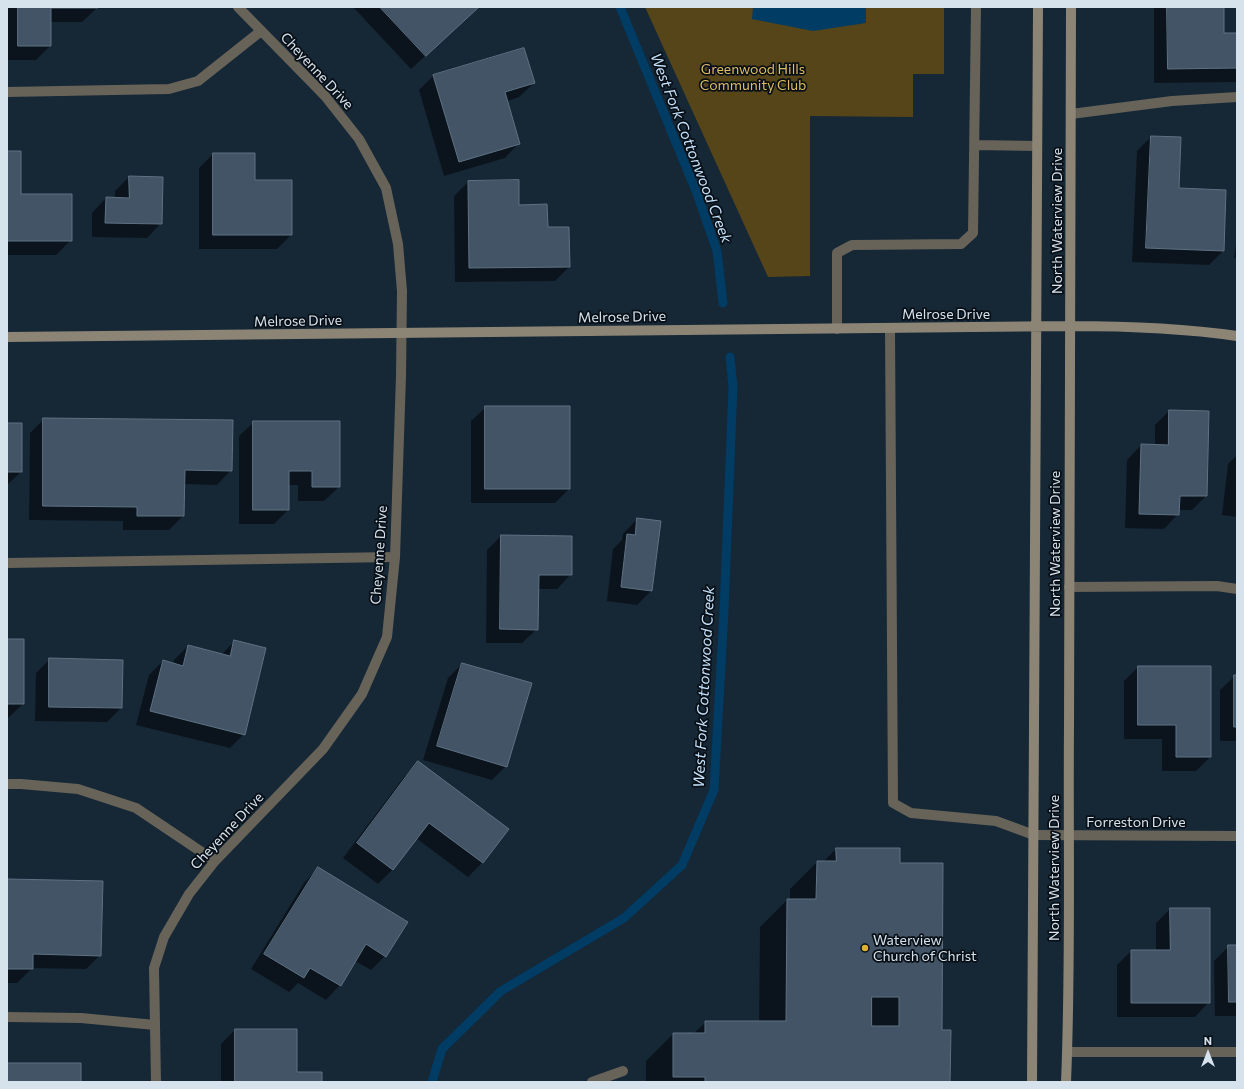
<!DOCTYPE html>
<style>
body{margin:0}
#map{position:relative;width:1244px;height:1089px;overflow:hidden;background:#162736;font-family:Commissioner,sans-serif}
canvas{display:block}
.frame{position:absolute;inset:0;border:8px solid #d6e2ec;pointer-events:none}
.north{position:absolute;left:1188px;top:1033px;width:40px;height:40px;-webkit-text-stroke:3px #080f16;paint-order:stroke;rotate:0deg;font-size:11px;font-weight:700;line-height:16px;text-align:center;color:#d6e2ec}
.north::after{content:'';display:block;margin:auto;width:14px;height:18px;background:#d6e2ec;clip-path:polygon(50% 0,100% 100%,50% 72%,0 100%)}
</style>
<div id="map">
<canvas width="1244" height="1089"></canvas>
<div class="frame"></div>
<div class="north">N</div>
</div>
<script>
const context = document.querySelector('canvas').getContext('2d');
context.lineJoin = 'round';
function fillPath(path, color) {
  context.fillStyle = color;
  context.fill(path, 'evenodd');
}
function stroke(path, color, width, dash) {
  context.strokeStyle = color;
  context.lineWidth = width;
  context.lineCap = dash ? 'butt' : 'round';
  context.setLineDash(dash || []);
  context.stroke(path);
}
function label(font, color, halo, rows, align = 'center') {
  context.font = font + ' Commissioner,sans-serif';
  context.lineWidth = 3.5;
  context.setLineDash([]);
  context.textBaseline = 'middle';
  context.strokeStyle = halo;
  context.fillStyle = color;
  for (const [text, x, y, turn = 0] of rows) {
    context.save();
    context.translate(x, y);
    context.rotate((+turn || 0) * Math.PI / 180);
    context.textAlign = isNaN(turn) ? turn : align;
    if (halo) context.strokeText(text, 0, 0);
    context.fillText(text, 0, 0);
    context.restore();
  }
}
const green = new Path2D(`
 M 645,7 L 944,7 L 944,74 L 913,74 L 913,117 L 810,116 L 810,276 L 768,277 Z`);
const water = new Path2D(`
 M 753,7 L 866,7 L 866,23 L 813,31 L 752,19 Z`);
const shadow = new Path2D(`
 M 7,7 L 97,7 L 97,8 L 82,22 L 50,22 L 50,46 L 36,60 L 7,60 Z
 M 353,7 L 479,7 L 411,69 Z
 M 1154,7 L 1223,7 L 1223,34 L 1237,34 L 1237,82 L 1154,83 Z
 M 433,76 L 534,83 L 519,97 L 507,101 L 519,143 L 505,158 L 444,176 L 419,90 Z
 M 1151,137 L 1178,189 L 1223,251 L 1209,265 L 1132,262 L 1137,151 Z
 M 7,152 L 20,195 L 71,240 L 56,255 L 7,255 Z
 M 213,154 L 254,181 L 291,235 L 277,249 L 199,249 L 199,168 Z
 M 129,177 L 161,223 L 147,238 L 92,237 L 92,213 L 106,198 L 115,199 L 115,191 Z
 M 468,182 L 518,206 L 547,228 L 569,267 L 555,281 L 455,282 L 454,196 Z
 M 1237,239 L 1237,258 L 1234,258 Z
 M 486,407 L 569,407 L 569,489 L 555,503 L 471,503 L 471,421 Z
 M 1169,411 L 1206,496 L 1192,510 L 1178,510 L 1178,514 L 1164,529 L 1125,528 L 1127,460 L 1141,445 L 1155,446 L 1155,425 Z
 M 44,419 L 231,470 L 217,485 L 184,484 L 183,516 L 169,530 L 123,530 L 123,521 L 29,520 L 30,433 Z
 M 254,422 L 339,422 L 339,487 L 324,501 L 298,501 L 298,485 L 288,485 L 288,510 L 274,524 L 239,524 L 239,436 Z
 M 7,424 L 21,472 L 7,485 Z
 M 1237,455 L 1237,517 L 1222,515 L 1228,464 Z
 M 637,519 L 651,591 L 637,605 L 607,601 L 613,549 L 622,540 L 623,534 Z
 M 501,536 L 571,574 L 557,589 L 537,589 L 537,629 L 522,643 L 486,643 L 487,550 Z
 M 7,640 L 23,704 L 8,718 L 7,718 Z
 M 235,641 L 244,734 L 230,748 L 136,725 L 149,675 L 163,661 L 173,664 L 174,660 L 188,646 L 222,654 Z
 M 50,659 L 121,708 L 107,722 L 35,721 L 36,673 Z
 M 462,664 L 506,766 L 492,780 L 423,760 L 448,678 Z
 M 1138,667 L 1210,757 L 1196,771 L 1162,771 L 1162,739 L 1124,739 L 1124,681 Z
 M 1235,676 L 1237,676 L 1237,741 L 1220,741 L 1220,690 Z
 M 418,762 L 507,829 L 482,863 L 468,877 L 416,838 L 392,870 L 378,884 L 343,858 L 404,777 Z
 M 836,849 L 899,864 L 941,1031 L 949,1082 L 646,1082 L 646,1061 L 673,1034 L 693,1034 L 706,1022 L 759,1022 L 760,927 L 787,900 L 790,900 L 790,889 L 817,862 L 823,862 Z
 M 318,868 L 385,956 L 371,970 L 355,961 L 340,985 L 326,1000 L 298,983 L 289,992 L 251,969 L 304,883 Z
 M 7,880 L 100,955 L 86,969 L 32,968 L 17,983 L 7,983 Z
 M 1170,909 L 1209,1002 L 1195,1017 L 1117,1017 L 1117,965 L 1131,951 L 1156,951 L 1156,923 Z
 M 1229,946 L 1237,946 L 1237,1016 L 1215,1016 L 1214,961 Z
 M 235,1030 L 296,1073 L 321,1082 L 221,1082 L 221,1044 Z`);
const stream = new Path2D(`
 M 620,7 L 696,191 L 717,251 L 723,303
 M 432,1082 L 442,1049 L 501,991 L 624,918 L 682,865 L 714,790 L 724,611 L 733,387 L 730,357`);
const building = new Path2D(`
 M 18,7 L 98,7 L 98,8 L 51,8 L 51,46 L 18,46 Z
 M 380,7 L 479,7 L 426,56 Z
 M 1167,7 L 1224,7 L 1224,33 L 1237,33 L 1237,68 L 1168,69 Z
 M 524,48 L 535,83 L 505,92 L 520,144 L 459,162 L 433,75 Z
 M 1151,136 L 1181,137 L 1179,188 L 1226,190 L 1224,251 L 1146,248 Z
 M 7,151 L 21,151 L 21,194 L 72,194 L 72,241 L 7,241 Z
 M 213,153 L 255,153 L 255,180 L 292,180 L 292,235 L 213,235 Z
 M 129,176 L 163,177 L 162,224 L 105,223 L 106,197 L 129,198 Z
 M 519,180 L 519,205 L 547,204 L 548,227 L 569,227 L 570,267 L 469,268 L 468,181 Z
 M 485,406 L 570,406 L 570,489 L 485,489 Z
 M 1169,410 L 1209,411 L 1207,496 L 1180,496 L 1179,515 L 1139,514 L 1141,444 L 1168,445 Z
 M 43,418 L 233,420 L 232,471 L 185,470 L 184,516 L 137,516 L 137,507 L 43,506 Z
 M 253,421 L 340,421 L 340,487 L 312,487 L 312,471 L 289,471 L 289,510 L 253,510 Z
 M 7,423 L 22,423 L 22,472 L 7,472 Z
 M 637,518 L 661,521 L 652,591 L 621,587 L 627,534 L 635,535 Z
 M 501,535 L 572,536 L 572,575 L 539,575 L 538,630 L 500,629 Z
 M 7,639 L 24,639 L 24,704 L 7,704 Z
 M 234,640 L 266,648 L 245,735 L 150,711 L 163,660 L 183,666 L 188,645 L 230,656 Z
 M 49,658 L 123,660 L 122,708 L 49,707 Z
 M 462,663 L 532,683 L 507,767 L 437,746 Z
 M 1138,666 L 1211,666 L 1211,757 L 1176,757 L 1176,725 L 1138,725 Z
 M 1234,675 L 1237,675 L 1237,727 L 1234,727 Z
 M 418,761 L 509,829 L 483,863 L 429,823 L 393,870 L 357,843 Z
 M 836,848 L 900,848 L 900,863 L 943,863 L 942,1030 L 951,1030 L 950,1082 L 705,1082 L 705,1077 L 673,1077 L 673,1033 L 705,1033 L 705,1021 L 786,1021 L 787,899 L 816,899 L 817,861 L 836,861 ZM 872,997 L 899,997 L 899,1026 L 872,1026 Z
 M 318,867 L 408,922 L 386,957 L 366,944 L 341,986 L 310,968 L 304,978 L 264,954 Z
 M 7,879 L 103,881 L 101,956 L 33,954 L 33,969 L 7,969 Z
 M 1170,908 L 1210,908 L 1210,1003 L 1131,1003 L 1131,950 L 1170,950 Z
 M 1228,945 L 1237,945 L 1237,1002 L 1229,1002 Z
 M 235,1029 L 297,1029 L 297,1072 L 322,1072 L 322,1082 L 235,1082 Z
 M 7,1063 L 81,1063 L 81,1082 L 7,1082 Z`);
const lane = new Path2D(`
 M 7,92 L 169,89 L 198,81 L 261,31
 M 1071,114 L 1172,101 L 1237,97
 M 975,145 L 1037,146
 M 890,328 L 893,803 L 911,813 L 996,821 L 1034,835
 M 837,329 L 837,253 L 852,245 L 961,244 L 973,233 L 976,7
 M 7,563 L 395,557
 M 1069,587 L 1217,586 L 1237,589
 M 7,1017 L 81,1018 L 155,1025
 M 1067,1052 L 1237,1052
 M 592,1082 L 623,1071`);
const street = new Path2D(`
 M 7,784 L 21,784 L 78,789 L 136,808 L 215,861
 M 1034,835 L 1237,836
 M 156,1082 L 154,968 L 164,937 L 189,894 L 215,861 L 323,749 L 362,694 L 387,637 L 395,557 L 401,376 L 402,291 L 398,244 L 386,188 L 359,139 L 325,96 L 238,7`);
const secondary = new Path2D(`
 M 7,337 L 1070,326 C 1126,326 1182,328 1237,336
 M 1032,1082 L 1038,7
 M 1066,1082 C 1071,963 1068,844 1069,725 C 1070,486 1070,247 1071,7`);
const markers = [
 [865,948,4,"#deb133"]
];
const parkNames = [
 ["Greenwood Hills",753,69],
 ["Community Club",753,85]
];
const streetNames = [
 ["Cheyenne Drive",317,71,47],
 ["North Waterview Drive",1057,221,-90],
 ["Melrose Drive",946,314],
 ["Melrose Drive",622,317,-1],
 ["Melrose Drive",298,321,-1],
 ["North Waterview Drive",1055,544,-90],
 ["Cheyenne Drive",379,555,-86],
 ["Forreston Drive",1136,822],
 ["Cheyenne Drive",227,831,-47],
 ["North Waterview Drive",1054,868,-90]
];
const poiNames = [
 ["Waterview",873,940],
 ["Church of Christ",873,956]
];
const waterNames = [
 ["West Fork Cottonwood Creek",691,148,69],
 ["West Fork Cottonwood Creek",704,687,-87]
];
fillPath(green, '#564518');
fillPath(water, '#003c63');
fillPath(shadow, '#0007');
stroke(stream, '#003c63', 9);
fillPath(building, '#425465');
stroke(building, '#5e7284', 1);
stroke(lane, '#676359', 10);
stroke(street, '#676359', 10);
stroke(secondary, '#8c8575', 10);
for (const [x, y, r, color] of markers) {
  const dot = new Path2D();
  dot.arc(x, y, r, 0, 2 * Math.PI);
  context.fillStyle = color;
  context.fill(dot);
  stroke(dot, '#080f16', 1.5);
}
label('14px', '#e1bc60', '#080f16', parkNames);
label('14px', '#d6e2ec', '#080f16', streetNames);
label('14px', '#d6e2ec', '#080f16', poiNames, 'left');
label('italic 15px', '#c6e3fd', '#080f16', waterNames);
</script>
